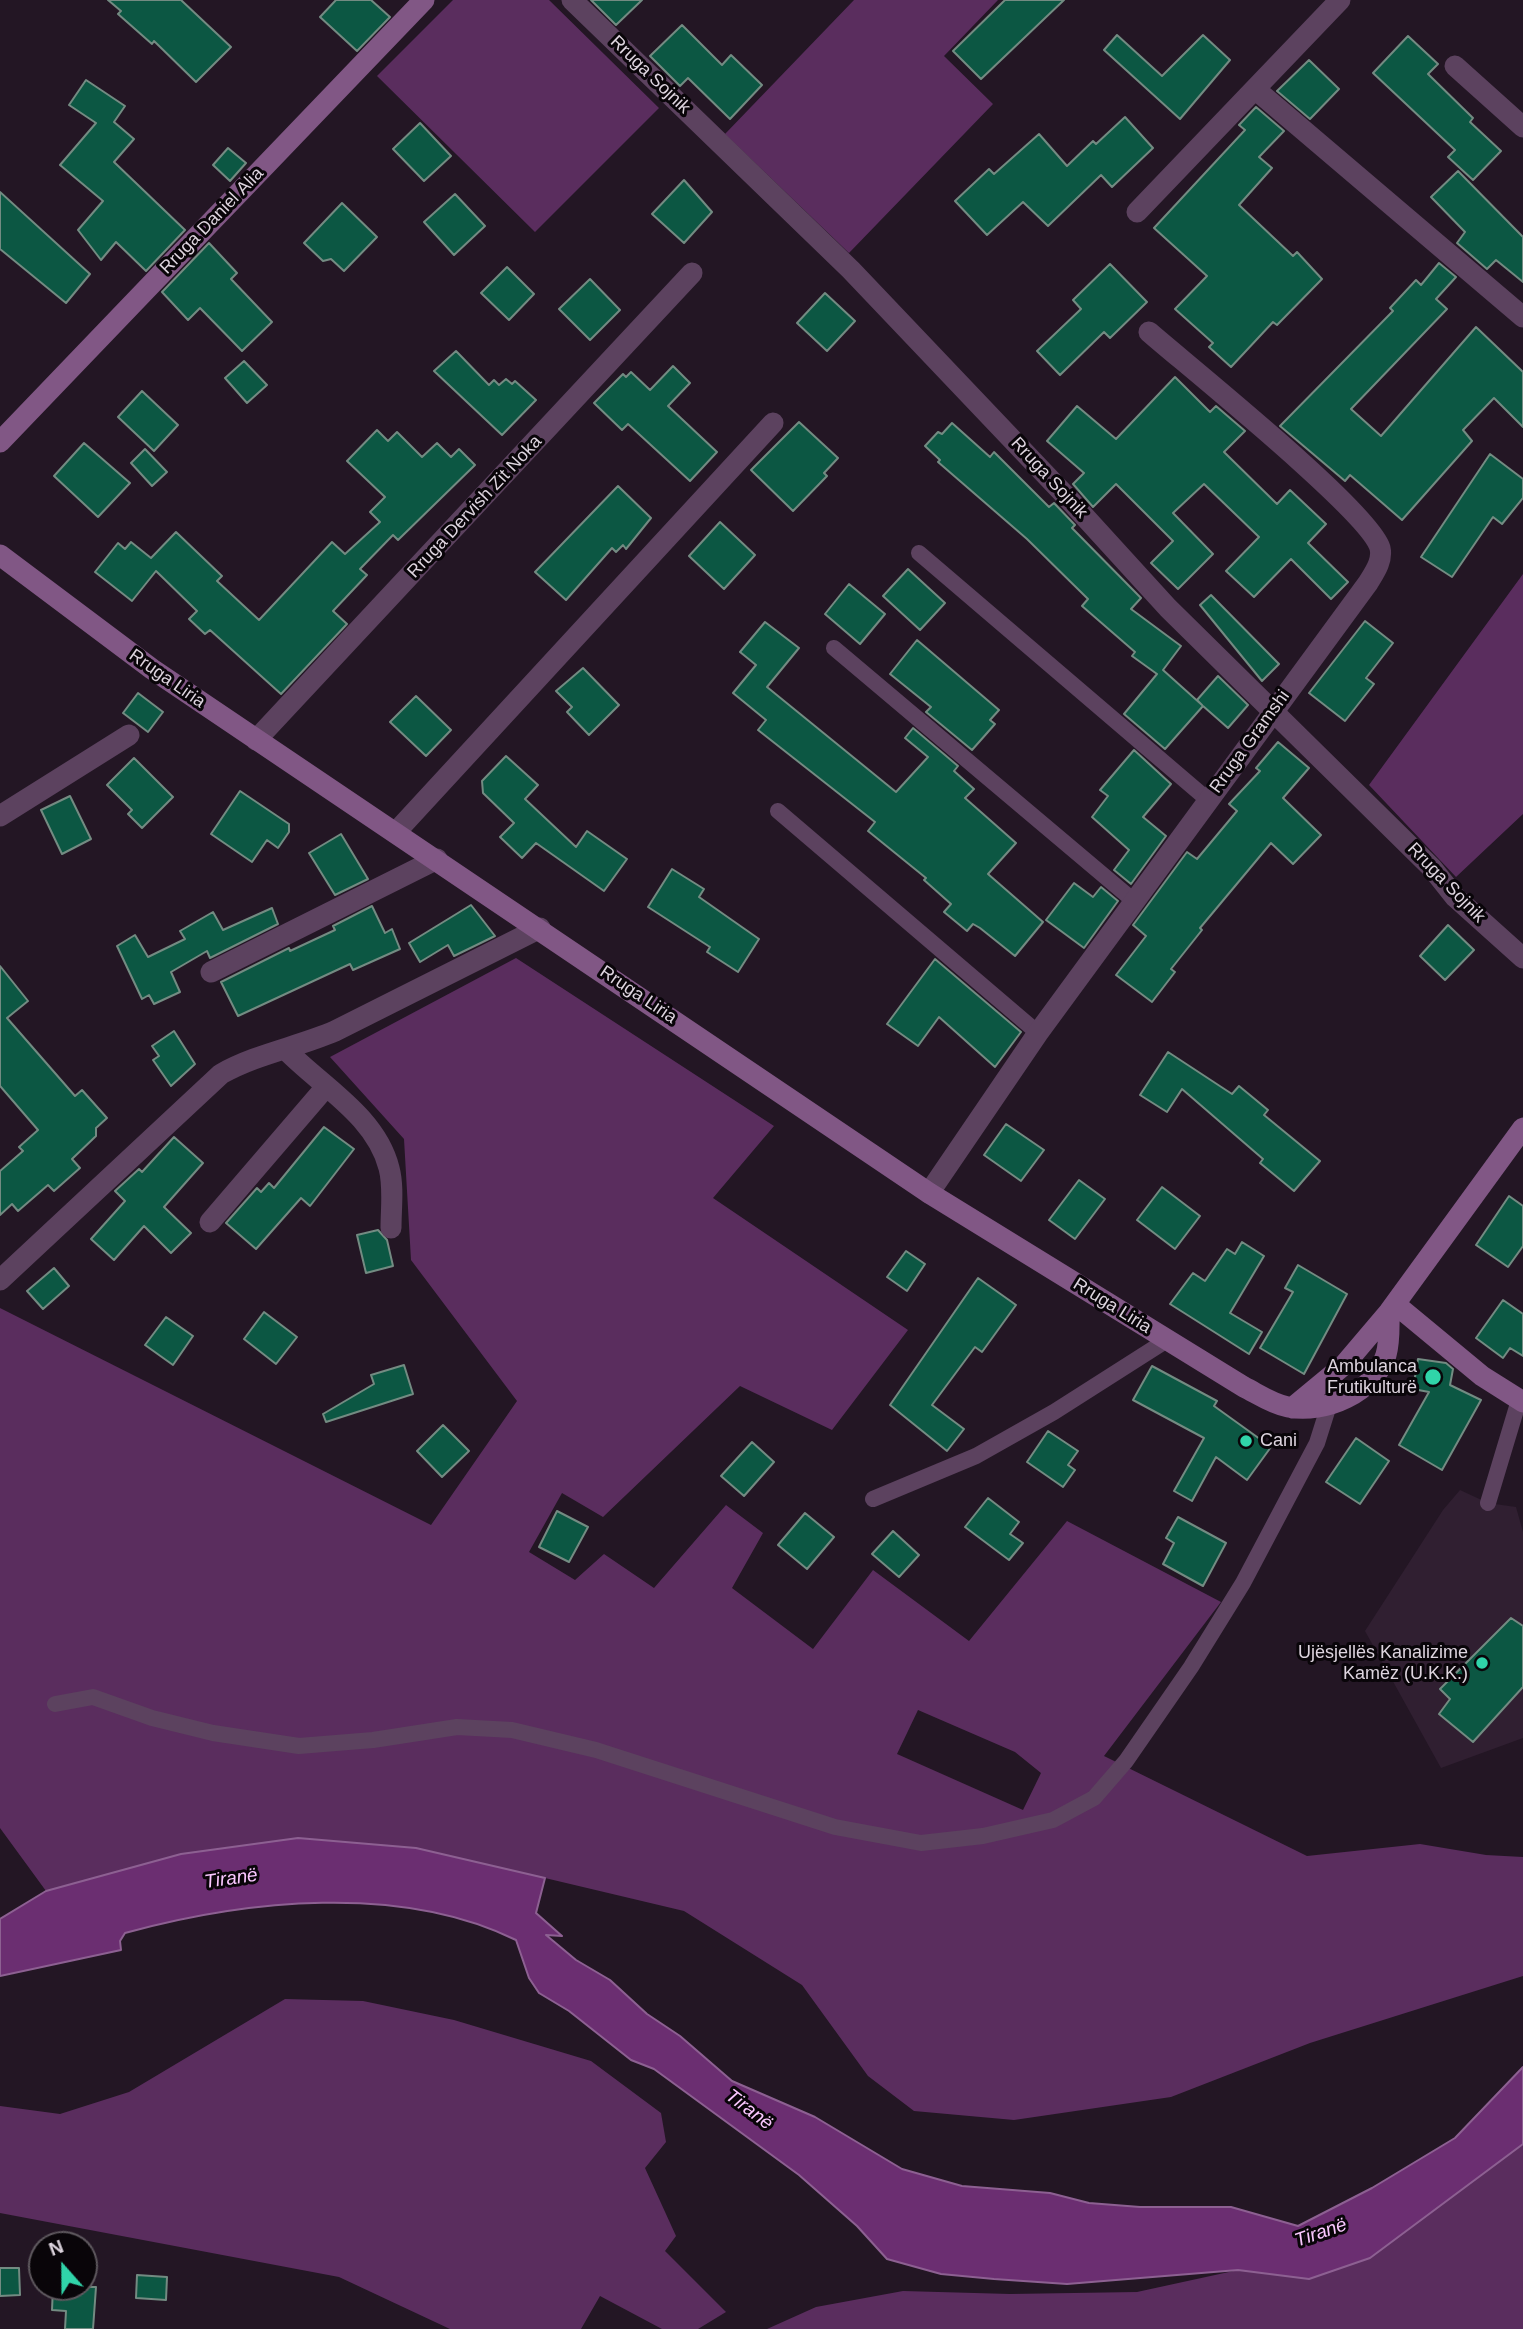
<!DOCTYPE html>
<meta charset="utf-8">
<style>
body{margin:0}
#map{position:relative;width:1523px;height:2329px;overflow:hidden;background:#231624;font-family:Arial,sans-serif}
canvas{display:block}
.north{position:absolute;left:28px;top:2231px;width:70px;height:70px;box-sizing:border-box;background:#090509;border:2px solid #5e585e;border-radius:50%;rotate:339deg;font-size:19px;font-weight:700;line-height:28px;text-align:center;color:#ddd4de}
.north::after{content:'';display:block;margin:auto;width:24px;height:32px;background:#30d4a9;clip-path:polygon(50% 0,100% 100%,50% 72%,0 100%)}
</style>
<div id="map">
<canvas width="1523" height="2329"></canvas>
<div class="north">N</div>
</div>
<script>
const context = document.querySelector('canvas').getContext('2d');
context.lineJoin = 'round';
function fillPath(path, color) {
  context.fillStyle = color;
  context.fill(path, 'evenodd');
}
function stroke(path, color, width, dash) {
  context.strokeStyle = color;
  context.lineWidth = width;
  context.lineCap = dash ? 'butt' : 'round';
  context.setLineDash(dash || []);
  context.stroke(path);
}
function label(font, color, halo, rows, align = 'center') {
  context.font = font + ' Arial,sans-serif';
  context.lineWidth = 6;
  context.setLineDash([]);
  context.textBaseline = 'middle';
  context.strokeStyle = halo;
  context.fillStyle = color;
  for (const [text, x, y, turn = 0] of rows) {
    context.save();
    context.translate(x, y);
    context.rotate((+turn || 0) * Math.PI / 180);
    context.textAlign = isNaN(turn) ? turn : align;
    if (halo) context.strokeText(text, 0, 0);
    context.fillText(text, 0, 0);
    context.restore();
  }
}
const built = new Path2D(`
 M 1460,1490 L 1488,1503 L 1516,1507 L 1523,1532 L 1523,1738 L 1441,1768 L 1365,1631 L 1443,1510 Z`);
const green = new Path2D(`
 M 453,0 L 549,0 L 659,108 L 535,232 L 377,76 Z
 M 854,0 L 998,0 L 944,56 L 993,104 L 849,253 L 725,134 Z
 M 1523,574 L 1523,814 L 1456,877 L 1369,785 Z
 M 516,958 L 774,1126 L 713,1198 L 908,1330 L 832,1430 L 740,1386 L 603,1517 L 562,1493 L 529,1552 L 575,1580 L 604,1554 L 654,1588 L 726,1505 L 763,1533 L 732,1588 L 813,1649 L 873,1570 L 969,1641 L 1067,1521 L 1221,1602 L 1104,1756 L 1307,1856 L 1420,1844 L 1486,1855 L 1523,1857 L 1523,1976 L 1310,2043 L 1171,2097 L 1014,2120 L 914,2111 L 868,2076 L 802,1985 L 684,1911 L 545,1878 L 416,1848 L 298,1838 L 181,1854 L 46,1891 L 0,1828 L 0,1308 L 431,1525 L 517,1401 L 411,1260 L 404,1139 L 330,1057 ZM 918,1710 L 1015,1752 L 1041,1773 L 1023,1810 L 897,1754 Z
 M 285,1999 L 363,2001 L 454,2020 L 591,2061 L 661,2113 L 666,2142 L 645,2168 L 676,2236 L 665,2251 L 726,2312 L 698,2329 L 662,2329 L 600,2296 L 581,2329 L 450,2329 L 339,2277 L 0,2213 L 0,2106 L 60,2114 L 129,2092 Z
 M 1523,2144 L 1523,2329 L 767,2329 L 816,2307 L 903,2291 L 1010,2294 L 1137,2292 L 1238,2270 L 1309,2279 L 1370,2258 Z`);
const water = new Path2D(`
 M 298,1838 L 416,1848 L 545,1878 L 536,1913 L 562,1936 L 546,1935 L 576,1960 L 610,1980 L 647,2014 L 680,2036 L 732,2081 L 815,2117 L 902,2169 L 962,2186 L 1050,2193 L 1089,2203 L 1140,2207 L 1231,2207 L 1298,2226 L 1372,2188 L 1455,2138 L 1523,2067 L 1523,2144 L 1370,2258 L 1309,2279 L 1238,2270 L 1067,2284 L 994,2279 L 941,2274 L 887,2259 L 857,2226 L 799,2175 L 654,2069 L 631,2060 L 569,2011 L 539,1993 L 529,1978 L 516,1940 C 401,1883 245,1900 125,1933 L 120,1941 L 121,1950 L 0,1976 L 0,1919 L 46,1891 L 181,1854 Z`);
const building = new Path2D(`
 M 108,0 L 181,0 L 231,47 L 196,82 L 154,41 L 152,44 L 118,14 L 121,11 Z
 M 336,0 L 371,0 L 390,17 L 357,51 L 320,17 Z
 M 591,0 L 642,0 L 616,25 Z
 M 1005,0 L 1064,0 L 981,79 L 953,51 Z
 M 682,25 L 722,65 L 731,55 L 762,85 L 730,119 L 688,78 L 680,86 L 650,56 Z
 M 1117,35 L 1162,76 L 1203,35 L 1230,60 L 1180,119 L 1104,50 Z
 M 1408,36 L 1438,64 L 1428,74 L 1473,118 L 1470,122 L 1501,151 L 1473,180 L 1448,157 L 1455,150 L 1373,73 Z
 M 1309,60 L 1339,89 L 1310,119 L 1277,91 Z
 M 86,80 L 125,106 L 114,122 L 134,139 L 114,162 L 185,230 L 146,271 L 116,242 L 101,260 L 78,230 L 103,201 L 60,165 L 96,123 L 69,105 Z
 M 1256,107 L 1284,131 L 1259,157 L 1272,168 L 1239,205 L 1293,256 L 1297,252 L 1322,279 L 1277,325 L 1273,322 L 1231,367 L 1209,347 L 1213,343 L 1175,309 L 1207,276 L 1154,228 L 1245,130 L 1239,125 Z
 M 1125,117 L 1153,148 L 1112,187 L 1101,175 L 1048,226 L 1023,202 L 987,235 L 955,201 L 989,169 L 994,174 L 1039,134 L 1067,166 L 1093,141 L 1096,144 Z
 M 420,123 L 451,156 L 424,181 L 393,149 Z
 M 228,148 L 246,163 L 230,181 L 213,165 Z
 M 1458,171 L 1523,237 L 1523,282 L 1496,260 L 1487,269 L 1457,243 L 1465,232 L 1431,197 Z
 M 684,180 L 712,212 L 684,243 L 652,214 Z
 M 0,192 L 90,274 L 66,303 L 0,249 Z
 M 455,194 L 485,226 L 454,255 L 424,222 Z
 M 342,203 L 377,237 L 344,271 L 331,259 L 323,261 L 304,243 Z
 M 209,243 L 237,273 L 231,279 L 272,322 L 242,351 L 200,308 L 188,320 L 162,292 Z
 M 1439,263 L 1456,277 L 1436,299 L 1447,309 L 1351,409 L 1381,436 L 1476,327 L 1523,372 L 1523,427 L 1494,398 L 1463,430 L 1472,441 L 1402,520 L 1350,475 L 1345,481 L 1280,426 L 1393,311 L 1390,308 L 1416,280 L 1421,285 Z
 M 1110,264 L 1147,302 L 1110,338 L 1104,332 L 1060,375 L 1037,351 L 1081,309 L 1073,300 Z
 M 507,267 L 534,294 L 509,320 L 481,293 Z
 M 590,279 L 620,310 L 590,340 L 559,309 Z
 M 825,293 L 855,321 L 827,351 L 797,323 Z
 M 456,351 L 489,385 L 494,380 L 499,385 L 506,379 L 512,384 L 515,381 L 536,400 L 502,435 L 434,371 Z
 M 244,361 L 267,385 L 247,403 L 225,378 Z
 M 673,366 L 690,383 L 668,406 L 717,452 L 690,481 L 628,424 L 622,430 L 594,403 L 623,374 L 626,377 L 631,372 L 650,390 Z
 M 1175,377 L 1210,412 L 1216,406 L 1245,431 L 1224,452 L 1277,504 L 1290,490 L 1326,524 L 1308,543 L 1348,582 L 1331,599 L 1291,559 L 1254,597 L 1226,571 L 1259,537 L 1204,484 L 1173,513 L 1213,554 L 1178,589 L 1151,563 L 1173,541 L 1116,484 L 1093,507 L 1073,484 L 1084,473 L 1047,441 L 1077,406 L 1116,439 Z
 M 142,391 L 178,425 L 154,451 L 118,417 Z
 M 799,422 L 838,458 L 824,473 L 827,476 L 793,511 L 751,470 Z
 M 952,423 L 990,457 L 994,452 L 1049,507 L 1054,503 L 1075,525 L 1072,528 L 1141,598 L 1131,609 L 1181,646 L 1163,670 L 1202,705 L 1197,700 L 1218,676 L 1248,705 L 1228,728 L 1203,706 L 1165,749 L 1124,714 L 1157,674 L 1132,656 L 1135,652 L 1082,606 L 1088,599 L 1027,539 L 938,462 L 940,460 L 925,446 L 938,432 L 942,434 Z
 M 377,430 L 388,441 L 397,432 L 422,457 L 437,443 L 451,457 L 459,449 L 475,465 L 398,540 L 393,535 L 360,569 L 367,575 L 333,611 L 347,624 L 281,694 L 210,630 L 205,634 L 189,619 L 197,611 L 156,571 L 132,601 L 95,572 L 118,543 L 125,549 L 131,542 L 151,558 L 176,532 L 222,576 L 217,581 L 259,620 L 332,542 L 345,554 L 380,522 L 370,512 L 385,497 L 347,461 Z
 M 84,443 L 130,483 L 98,517 L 54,476 Z
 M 145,449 L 167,472 L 152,486 L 131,463 Z
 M 1490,454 L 1523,479 L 1523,498 L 1502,524 L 1493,517 L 1452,577 L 1421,557 Z
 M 618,486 L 651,518 L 626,549 L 623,545 L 616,552 L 612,548 L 566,600 L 535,572 Z
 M 720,522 L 755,555 L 724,589 L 689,556 Z
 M 908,569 L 945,603 L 920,630 L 883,596 Z
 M 849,584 L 885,614 L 860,644 L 825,614 Z
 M 1211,595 L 1279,664 L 1262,681 L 1200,605 Z
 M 1365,621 L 1393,643 L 1366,678 L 1374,684 L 1345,721 L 1309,693 Z
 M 765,622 L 799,648 L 767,687 L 896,792 L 928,757 L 905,738 L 913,728 L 958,766 L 954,771 L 974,789 L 965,798 L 1016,843 L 988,874 L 1043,922 L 1015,956 L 980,928 L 973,924 L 967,931 L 944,912 L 951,904 L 924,880 L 926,878 L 868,831 L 875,822 L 758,730 L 766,720 L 733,693 L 756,665 L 740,652 Z
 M 917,640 L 999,710 L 990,720 L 995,724 L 972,750 L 926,712 L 931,707 L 890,674 Z
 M 583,668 L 619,705 L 589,735 L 567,712 L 572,707 L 556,691 Z
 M 138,693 L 163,712 L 148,732 L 123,713 Z
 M 416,696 L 451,730 L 426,756 L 390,722 Z
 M 1278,742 L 1309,768 L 1283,798 L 1321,835 L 1293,864 L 1271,843 L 1200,928 L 1202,930 L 1171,969 L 1175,972 L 1152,1002 L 1116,975 L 1146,936 L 1133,925 L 1187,852 L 1197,859 L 1237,811 L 1229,804 L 1260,771 L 1256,768 Z
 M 1134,750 L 1171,784 L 1143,817 L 1166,836 L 1131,884 L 1114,870 L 1129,850 L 1092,817 L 1108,796 L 1100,790 Z
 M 506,756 L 538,785 L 525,799 L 576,847 L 587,831 L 627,859 L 604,891 L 536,843 L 522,858 L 500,837 L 514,823 L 483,793 L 482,781 Z
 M 134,758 L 173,797 L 142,828 L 128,814 L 132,810 L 107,785 Z
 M 240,791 L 289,824 L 289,832 L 278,848 L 267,840 L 252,862 L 211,834 Z
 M 70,796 L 91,839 L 62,854 L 41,810 Z
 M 341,834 L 368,879 L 335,895 L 309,853 Z
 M 672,869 L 704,889 L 699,897 L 759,939 L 738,972 L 707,952 L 710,947 L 648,907 Z
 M 1074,883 L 1093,897 L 1101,887 L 1118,901 L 1084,948 L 1046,920 Z
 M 471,905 L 495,936 L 454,956 L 448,945 L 420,962 L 409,943 Z
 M 372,906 L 385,933 L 392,929 L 400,949 L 353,970 L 350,964 L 238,1016 L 221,982 L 289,948 L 290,951 L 335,930 L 333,926 Z
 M 272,908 L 278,924 L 210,958 L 207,951 L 171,972 L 180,992 L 154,1004 L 149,995 L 142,999 L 117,946 L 135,935 L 148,957 L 185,939 L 180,931 L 213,912 L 223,930 Z
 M 1448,925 L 1474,950 L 1445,980 L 1420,956 Z
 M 935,959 L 1021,1032 L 995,1067 L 939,1017 L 918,1046 L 887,1024 Z
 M 0,966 L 28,1001 L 7,1018 L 75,1096 L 82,1090 L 107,1118 L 96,1128 L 96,1136 L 72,1159 L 80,1168 L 54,1191 L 48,1185 L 18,1211 L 12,1204 L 0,1215 L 0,1171 L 23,1151 L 19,1147 L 38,1130 L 0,1086 Z
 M 174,1031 L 195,1064 L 171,1086 L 153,1060 L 159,1056 L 152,1046 Z
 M 1168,1052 L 1232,1094 L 1239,1086 L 1268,1110 L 1264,1115 L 1320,1161 L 1294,1191 L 1260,1163 L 1263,1159 L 1182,1089 L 1167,1112 L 1140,1095 Z
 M 1006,1124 L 1044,1150 L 1021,1181 L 984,1155 Z
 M 324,1127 L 354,1149 L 310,1206 L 301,1198 L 256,1249 L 226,1223 L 257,1188 L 261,1192 L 269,1183 L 274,1188 Z
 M 174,1137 L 203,1163 L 164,1207 L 191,1233 L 171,1253 L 144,1226 L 114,1260 L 91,1239 L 125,1201 L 115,1191 L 139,1169 L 142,1172 Z
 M 1079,1180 L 1105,1199 L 1075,1239 L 1049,1220 Z
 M 1162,1187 L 1200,1216 L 1175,1249 L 1137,1220 Z
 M 1509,1196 L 1523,1206 L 1523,1246 L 1508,1267 L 1476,1245 Z
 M 378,1230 L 387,1240 L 393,1266 L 366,1273 L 357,1235 Z
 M 1242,1242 L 1264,1256 L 1230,1313 L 1262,1332 L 1249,1354 L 1170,1304 L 1193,1273 L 1205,1281 L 1227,1249 L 1235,1254 Z
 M 906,1251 L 925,1264 L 907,1291 L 887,1277 Z
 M 1298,1265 L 1347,1294 L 1304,1374 L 1260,1348 L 1293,1292 L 1285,1288 Z
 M 54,1268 L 69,1286 L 43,1309 L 27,1291 Z
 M 978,1278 L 1016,1305 L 982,1352 L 975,1347 L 932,1405 L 964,1429 L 947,1451 L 890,1405 Z
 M 1503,1300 L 1523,1314 L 1523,1356 L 1510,1348 L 1503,1358 L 1476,1338 Z
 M 264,1312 L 297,1337 L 276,1364 L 244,1339 Z
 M 166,1317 L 193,1336 L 173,1365 L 145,1345 Z
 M 1418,1359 L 1446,1363 L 1453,1369 L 1450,1385 L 1481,1400 L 1442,1470 L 1399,1445 L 1429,1392 L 1413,1389 Z
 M 404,1365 L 413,1394 L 326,1422 L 323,1414 L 374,1384 L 371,1375 Z
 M 1152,1366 L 1217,1401 L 1214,1406 L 1271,1447 L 1247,1480 L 1216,1457 L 1192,1501 L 1174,1491 L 1204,1438 L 1133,1400 Z
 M 443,1425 L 469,1451 L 442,1477 L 417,1451 Z
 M 1048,1431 L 1078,1451 L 1068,1465 L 1075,1470 L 1063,1487 L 1027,1462 Z
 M 1356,1438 L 1389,1461 L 1360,1504 L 1326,1482 Z
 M 752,1442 L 774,1462 L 744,1496 L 721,1476 Z
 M 988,1498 L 1019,1522 L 1010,1534 L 1023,1543 L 1009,1560 L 965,1527 Z
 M 557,1511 L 588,1527 L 569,1562 L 539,1547 Z
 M 805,1513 L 834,1537 L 807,1569 L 778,1545 Z
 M 1178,1517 L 1226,1543 L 1203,1586 L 1163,1564 L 1174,1543 L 1166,1538 Z
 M 893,1531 L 919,1555 L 899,1577 L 872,1554 Z
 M 1511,1618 L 1523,1626 L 1523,1687 L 1473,1742 L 1439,1714 L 1450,1699 L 1440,1689 Z
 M 0,2268 L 19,2268 L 20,2295 L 0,2296 Z
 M 137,2275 L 167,2277 L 166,2300 L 136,2298 Z
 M 53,2287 L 96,2287 L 93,2329 L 65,2329 L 66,2311 L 52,2310 Z`);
const lane = new Path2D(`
 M 919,553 L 1208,800
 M 834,648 L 1134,901
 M 778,811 L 1038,1033
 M 873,1499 L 976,1456 L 1054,1412 L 1167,1340
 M 1488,1503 L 1519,1400
 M 55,1704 L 93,1697 L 152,1718 L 213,1733 L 299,1746 L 373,1740 L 457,1727 L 512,1730 L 596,1750 L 835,1827 L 921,1843 L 983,1836 L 1053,1820 L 1094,1798 L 1126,1761 L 1191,1667 L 1243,1583 L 1317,1443 L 1329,1405`);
const street = new Path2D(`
 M 572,0 L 851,270 L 1064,494 L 1168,608 L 1432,868 L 1455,897 L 1523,958
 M 1455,66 L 1523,127
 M 1255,89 L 1523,317
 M 1137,212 L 1340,0
 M 256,740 L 692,273
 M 0,816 L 129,735
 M 396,832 L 773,423
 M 211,972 L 437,859
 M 286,1050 C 321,1086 376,1116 389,1168 C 394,1187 391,1208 391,1228
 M 929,1193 L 1038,1033 L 1368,583 C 1374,573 1383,561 1380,548 C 1370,512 1188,366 1149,332
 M 210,1222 L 325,1088
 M 0,1280 L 221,1074 C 256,1054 298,1047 335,1031 L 540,928`);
const secondary = new Path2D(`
 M 0,442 L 424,0
 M 0,555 L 152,669 L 929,1193 L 1244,1387 C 1258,1394 1272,1404 1288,1407 C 1325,1414 1374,1393 1386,1355 C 1390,1341 1389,1326 1389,1312
 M 1395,1304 L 1482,1376 L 1523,1402
 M 1292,1408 L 1344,1365 L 1389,1312 L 1523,1128`);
const markers = [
 [1433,1377,9,"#30d4a9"],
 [1246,1441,7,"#30d4a9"],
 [1482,1663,7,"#30d4a9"]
];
const streetNames = [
 ["Rruga Sojnik",650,75,44],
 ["Rruga Daniel Alia",212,221,-46],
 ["Rruga Sojnik",1049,478,47],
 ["Rruga Dervish Zit Noka",475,507,-47],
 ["Rruga Liria",167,679,35],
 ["Rruga Gramshi",1250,742,-54],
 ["Rruga Sojnik",1446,883,46],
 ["Rruga Liria",638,995,34],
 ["Rruga Liria",1112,1306,32]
];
const poiNames = [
 ["Ambulanca",1417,1367],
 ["Frutikulturë",1417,1388],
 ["Cani",1260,1441,"left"],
 ["Ujësjellës Kanalizime",1468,1653],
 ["Kamëz (U.K.K.)",1468,1674]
];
const waterNames = [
 ["Tiranë",231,1879,-8],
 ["Tiranë",749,2110,37],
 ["Tiranë",1321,2233,-19]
];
fillPath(built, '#301f31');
fillPath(green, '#5a2d5e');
fillPath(water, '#6b2e71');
stroke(water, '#8d6092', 2);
fillPath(building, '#0c5743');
stroke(building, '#738b82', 2);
stroke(lane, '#5c425f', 16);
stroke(street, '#5c425f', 21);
stroke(secondary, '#815785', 21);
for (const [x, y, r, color] of markers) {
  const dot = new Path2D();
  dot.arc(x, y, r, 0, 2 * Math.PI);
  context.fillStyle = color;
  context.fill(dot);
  stroke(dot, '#090509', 2.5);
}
label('18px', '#ddd4de', '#090509', streetNames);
label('18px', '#ddd4de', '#090509', poiNames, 'right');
label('italic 19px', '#fac7ff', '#090509', waterNames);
</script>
